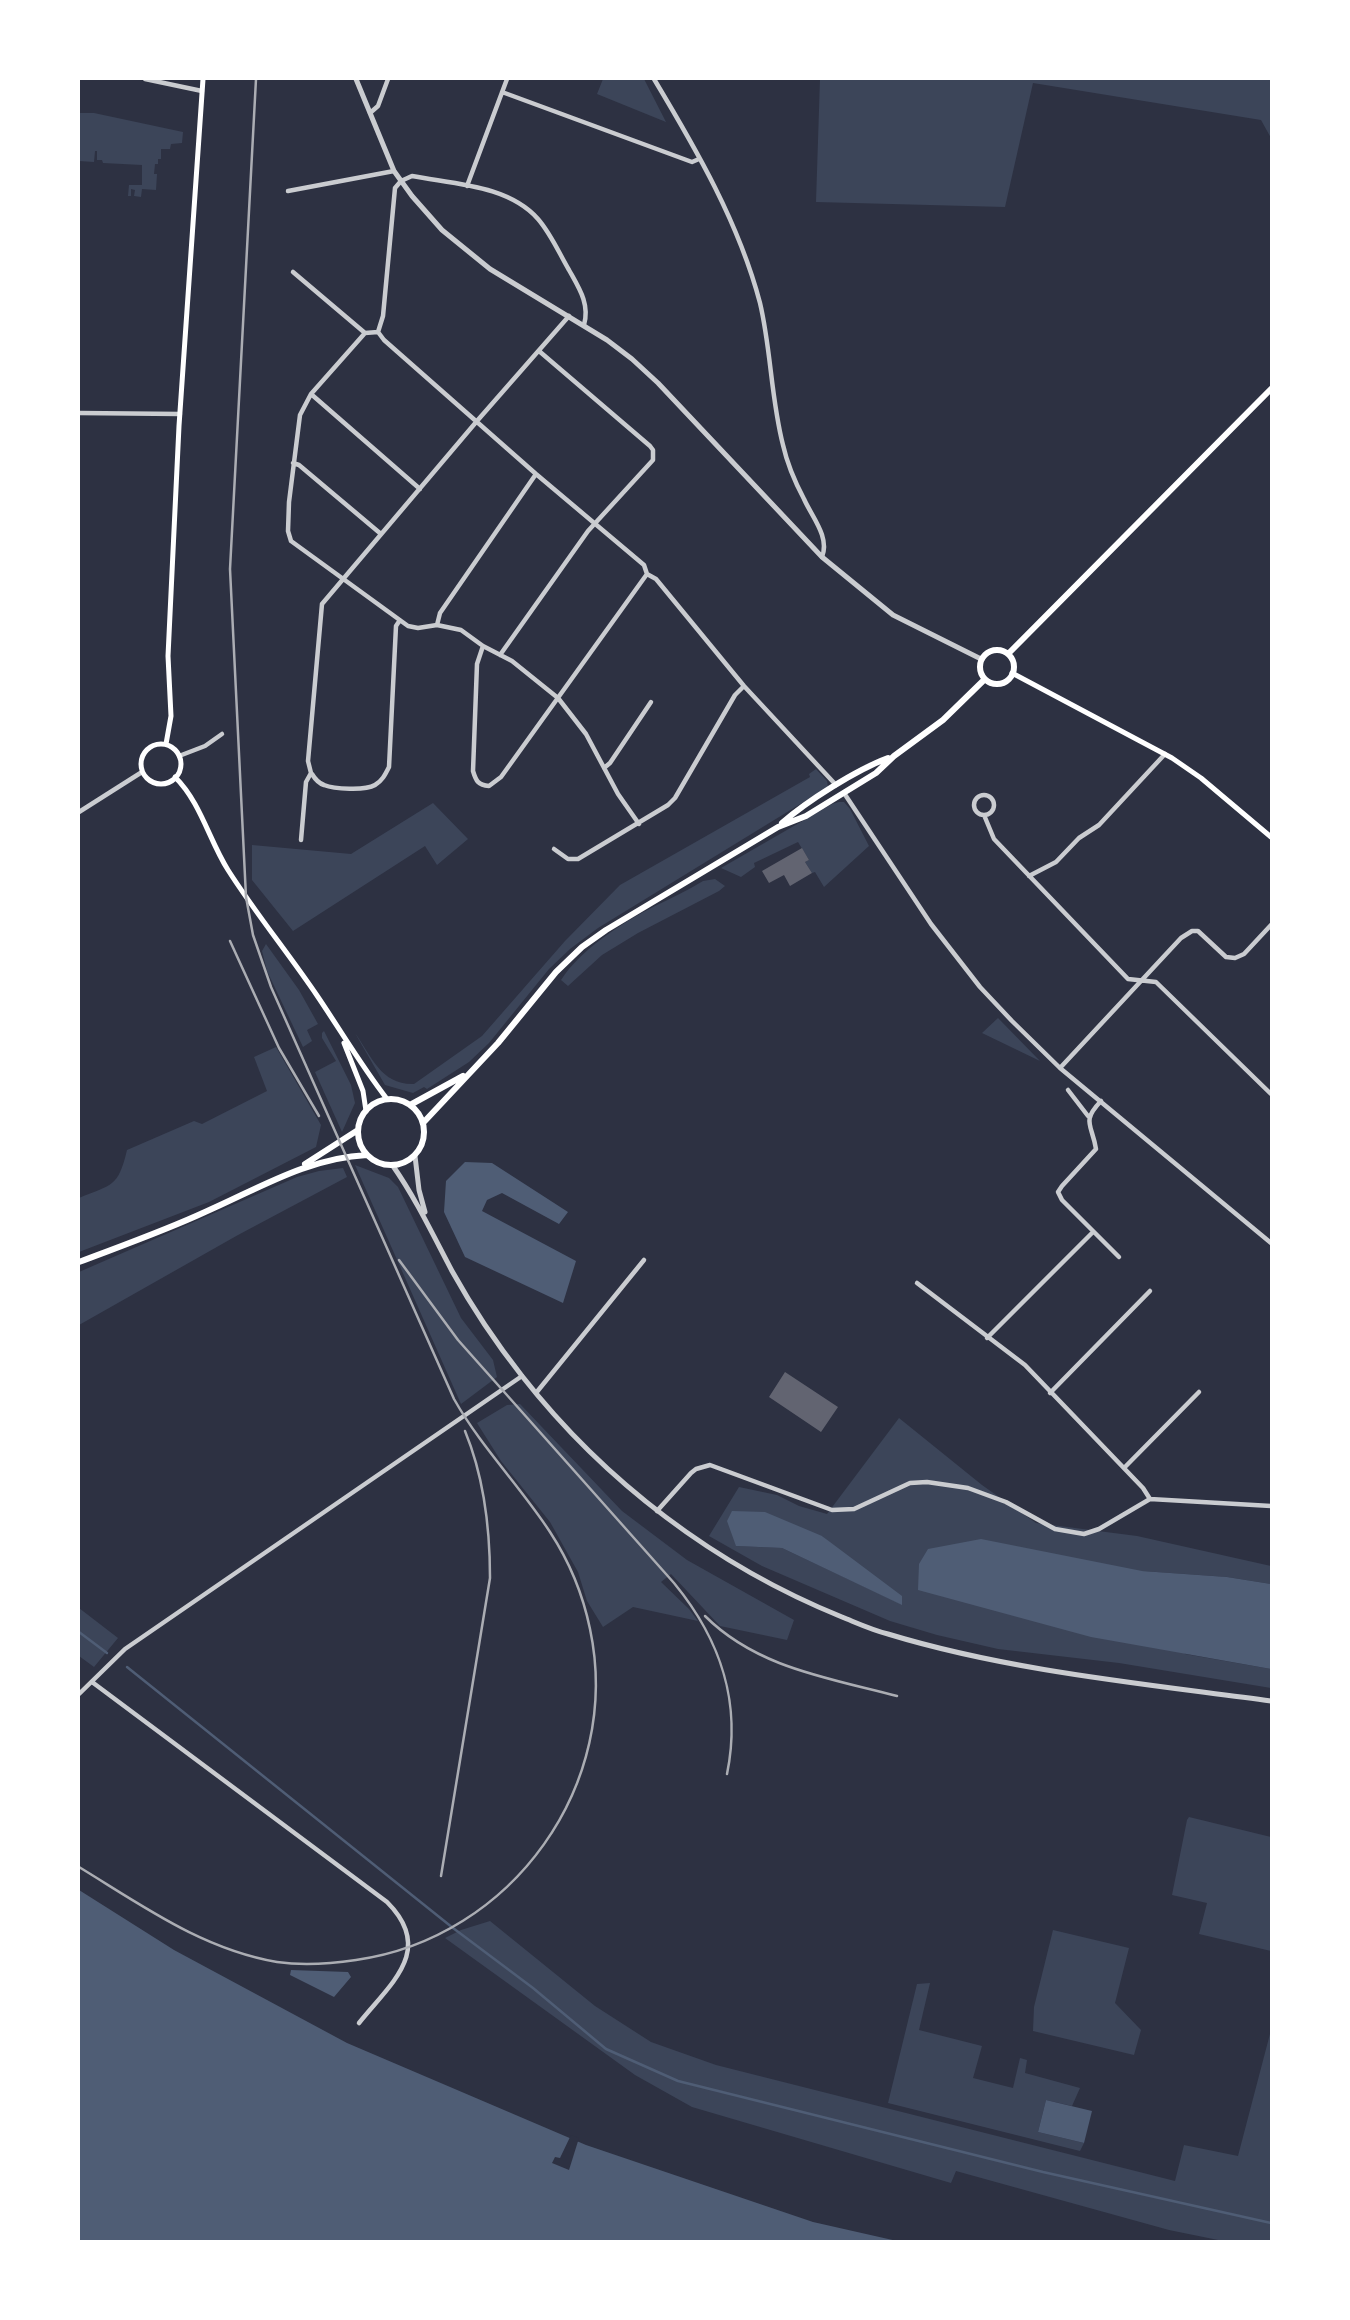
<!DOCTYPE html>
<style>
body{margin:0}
#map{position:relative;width:1350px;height:2320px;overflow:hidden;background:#2d3142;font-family:"PT Sans Narrow",sans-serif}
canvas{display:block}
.frame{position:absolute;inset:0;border:80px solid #fff;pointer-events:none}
</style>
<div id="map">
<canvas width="1350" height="2320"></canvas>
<div class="frame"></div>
</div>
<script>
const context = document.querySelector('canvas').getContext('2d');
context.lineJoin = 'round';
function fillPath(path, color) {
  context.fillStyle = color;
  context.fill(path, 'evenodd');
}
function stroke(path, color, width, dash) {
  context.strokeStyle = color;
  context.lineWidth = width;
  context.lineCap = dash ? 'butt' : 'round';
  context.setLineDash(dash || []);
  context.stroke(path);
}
const green = new Path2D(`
 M 603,79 L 644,79 L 666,122 L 597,94 Z
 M 820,79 L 1271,79 L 1271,138 L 1261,120 L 1033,83 L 1005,207 L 816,202 Z
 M 79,113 L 94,113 L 183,132 L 182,143 L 171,144 L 170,149 L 161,149 L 161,159 L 158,159 L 158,164 L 155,164 L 154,174 L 157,174 L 156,190 L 142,189 L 141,197 L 134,196 L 135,190 L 131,189 L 131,196 L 128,196 L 129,185 L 142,185 L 142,165 L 103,163 L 102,160 L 97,160 L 97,151 L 95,151 L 94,162 L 79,161 Z
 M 816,769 L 827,781 L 828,787 L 598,928 L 570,949 L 549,969 L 489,1043 L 469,1062 L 427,1089 L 424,1087 L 413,1093 L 385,1085 L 355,1033 C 372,1057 381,1085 414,1084 L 482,1036 L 565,941 L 620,885 L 810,777 L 809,774 Z
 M 839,802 L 844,802 L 850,809 L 869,846 L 824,887 L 815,872 L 812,873 L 805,862 L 809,860 L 798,842 L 754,863 L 755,867 L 741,877 L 721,868 L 832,804 Z
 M 433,803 L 468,839 L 437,865 L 425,846 L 293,931 L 252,880 L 252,845 L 351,854 Z
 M 715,879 L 725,886 L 719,891 L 638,933 L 602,955 L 568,986 L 561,980 C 580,950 623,922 655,906 C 671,898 687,891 703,881 Z
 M 266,944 L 299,990 L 318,1024 L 307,1030 L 312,1041 L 303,1047 L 267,971 L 262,951 Z
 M 998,1018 L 1040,1061 L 982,1033 Z
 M 324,1031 L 351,1085 L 355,1103 L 342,1132 L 315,1072 L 336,1061 L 322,1038 L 322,1033 Z
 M 276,1047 L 321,1125 L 316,1147 L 209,1202 L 79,1252 L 79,1198 C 112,1184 118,1188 127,1150 L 194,1121 L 202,1124 L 267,1091 L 254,1057 Z
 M 355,1165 L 389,1178 L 398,1187 L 461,1318 L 493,1360 L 497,1377 L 461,1404 Z
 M 343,1168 L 347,1177 L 238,1235 L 79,1325 L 79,1272 L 297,1177 L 319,1171 Z
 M 520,1404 L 622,1511 L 687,1560 L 794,1620 L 787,1640 L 720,1626 L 671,1574 L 661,1582 L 689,1609 L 698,1621 L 633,1607 L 603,1627 L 587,1601 L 578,1572 L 550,1522 L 501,1461 L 477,1423 L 507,1405 Z
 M 899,1418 L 982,1485 L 1036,1523 L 1137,1536 L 1271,1566 L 1271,1584 L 1227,1577 L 1142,1571 L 1185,1654 L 1271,1669 L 1271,1688 L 1119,1663 L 998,1649 L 937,1635 L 890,1621 L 762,1566 L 709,1536 L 739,1487 L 777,1495 L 799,1506 L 827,1514 ZM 822,1536 L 901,1604 L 782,1548 L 736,1546 Z
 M 79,1608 L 118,1638 L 94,1667 L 79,1656 Z
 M 1189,1817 L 1271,1837 L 1271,1951 L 1199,1934 L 1207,1903 L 1172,1895 L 1187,1820 Z
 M 490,1921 L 595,2006 L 651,2042 L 716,2065 L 1175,2181 L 1184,2145 L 1238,2156 L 1271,2030 L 1271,2241 L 1223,2241 L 1169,2230 L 956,2171 L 951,2183 L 692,2107 L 635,2075 L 445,1938 L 461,1930 Z
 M 1053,1930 L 1129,1948 L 1115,2003 L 1141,2030 L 1134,2055 L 1033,2031 L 1034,2007 Z
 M 930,1983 L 919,2030 L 982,2046 L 973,2078 L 1013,2088 L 1020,2058 L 1027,2060 L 1025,2073 L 1080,2088 L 1072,2106 L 1046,2100 L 1038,2132 L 1084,2143 L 1080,2151 L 888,2103 L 917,1984 Z`);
const water = new Path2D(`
 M 465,1162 L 492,1163 L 568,1212 L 559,1224 L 502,1193 L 487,1200 L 482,1211 L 576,1261 L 563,1303 L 465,1257 L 444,1212 L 446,1181 Z
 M 732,1511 L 765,1512 L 822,1536 L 902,1596 L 902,1605 L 782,1548 L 736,1546 L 727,1521 Z
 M 981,1539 L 1142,1571 L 1227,1577 L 1271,1584 L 1271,1669 L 1091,1637 L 918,1590 L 919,1564 L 928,1549 Z
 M 79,1890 L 174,1950 L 347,2043 L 586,2145 L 813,2222 L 897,2241 L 79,2241 Z
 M 291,1970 L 348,1972 L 351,1977 L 334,1997 L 290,1975 Z
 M 1046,2100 L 1092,2111 L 1084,2143 L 1038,2132 Z`);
const pier = new Path2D(`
 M 571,2135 L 579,2138 L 569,2170 L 552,2163 L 555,2157 L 560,2158 Z`);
const stream = new Path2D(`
 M 79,1632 L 107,1653
 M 127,1667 L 453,1928 L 533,1988 L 606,2049 L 678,2081 L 1043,2172 L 1271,2223`);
const building = new Path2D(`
 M 802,848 L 809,860 L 805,862 L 812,873 L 790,886 L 784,875 L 769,883 L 762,871 Z
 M 785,1372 L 838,1407 L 821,1432 L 769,1397 Z`);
const minor = new Path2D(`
 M 145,79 L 202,91
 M 654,79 C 696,149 739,223 760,303 C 771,349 771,399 783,445 C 787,463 795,482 804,499 C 812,517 830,537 822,557
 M 502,92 L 692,162 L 699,159
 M 370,113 L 378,106 L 388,79
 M 467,186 L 507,79
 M 288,191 L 394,171
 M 293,272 L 365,333 L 378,332 L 384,340 L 536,474 L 644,565 L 647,574 L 656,579 L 744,686 L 836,785
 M 378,332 L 383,316 L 395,188 L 401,181 L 412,176 C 453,184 508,185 538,219 C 551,234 559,253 569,270 C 579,288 590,304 584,325
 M 365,333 L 311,394 L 300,415 L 289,502 L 288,531 L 291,541 L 408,626 L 418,628 L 437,625 L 461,630 L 483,646 L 512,661 L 558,698 L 586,734 L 618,794 L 639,824
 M 311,394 L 420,489
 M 79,413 L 180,414
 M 293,463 L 299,465 L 381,534
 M 437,625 L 440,613 L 536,474
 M 483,646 L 477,664 L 473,771 C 476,781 478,785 489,786 L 501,777 L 647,574
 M 500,655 L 588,531 L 653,460 L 653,450 L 650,446 L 539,351
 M 179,756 L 205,746 L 222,734
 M 604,768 L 610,763 L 651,702
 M 312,774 C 315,779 318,783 324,785 C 334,789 365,791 375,785 C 382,781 385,775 389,767 L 396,626 L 400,620
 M 844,793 L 931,924 L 980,987 L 1012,1021 L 1060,1068 L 1271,1243
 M974 805a10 10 0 1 1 20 0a10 10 0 1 1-20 0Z
 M 79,812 L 142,772
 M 984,815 L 994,839 L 1128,979 L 1156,982 L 1271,1094
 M 301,840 L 306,782 L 311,773 L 308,761 L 322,604 L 477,421 L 569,316
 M 554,849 L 568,859 L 578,859 L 668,805 L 675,798 L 735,695 L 744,686
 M 1029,876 L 1056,862 L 1079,838 L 1099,825 L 1165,754
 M 1060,1068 L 1181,938 L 1192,931 L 1198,931 L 1226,957 L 1235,958 L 1244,954 L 1271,925
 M 1068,1090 L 1088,1116
 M 1101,1101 C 1081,1122 1092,1124 1096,1149 L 1062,1186 L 1058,1192 L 1062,1200 L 1119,1257
 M 917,1283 L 1025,1365 L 1143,1488 L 1150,1499
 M 987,1338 L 1093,1232
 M 536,1393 L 644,1260
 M 1050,1393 L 1150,1291
 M 1124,1468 L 1199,1392
 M 1150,1499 L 1271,1506
 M 657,1511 L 691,1473 L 696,1469 L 710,1465 L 832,1510 L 854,1509 L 910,1483 L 927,1482 L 968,1488 L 1006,1502 L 1055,1529 L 1084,1534 L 1099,1529 L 1150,1499
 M 92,1682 L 387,1902 C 435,1950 391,1983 359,2023
 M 79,1694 L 125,1649 L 522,1376`);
const tertiary = new Path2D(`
 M 356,79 L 394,171 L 412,196 L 442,230 L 490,269 L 607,340 L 632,359 L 658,383 L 822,557 L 893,615 L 981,659
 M 415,1156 L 419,1190 L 425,1212
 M 393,1166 C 416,1199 433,1235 452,1271 C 472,1307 496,1343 522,1376 C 605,1482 716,1566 842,1617 C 857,1623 872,1630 888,1634 C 1009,1671 1146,1684 1271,1701`);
const secondary = new Path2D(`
 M 1012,673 L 1172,758 L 1201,778 L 1271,837
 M 166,744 L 171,716 L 168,656 L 179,426 L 203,79
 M141 764a20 20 0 1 1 40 0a20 20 0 1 1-40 0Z
 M 175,777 C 201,803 209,840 228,870 C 256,914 289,954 318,997 C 341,1031 362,1067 387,1099
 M 344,1043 L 363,1091 L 366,1111`);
const primary = new Path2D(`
 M980 667a17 17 0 1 1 34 0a17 17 0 1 1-34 0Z
 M 1008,654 L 1271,389
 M 782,823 C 807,801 856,770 888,758
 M358 1132a33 33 0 1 1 66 0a33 33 0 1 1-66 0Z
 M 410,1105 L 463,1076
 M 423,1123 L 498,1043 L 556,972 L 582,947 L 606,930 L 778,827 L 806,816 L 876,773 L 894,756 L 943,720 L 985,679
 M 305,1164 L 358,1130
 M 79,1262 C 121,1246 164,1231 205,1212 C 258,1189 307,1158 367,1155`);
const rail = new Path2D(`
 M 230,941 L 279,1048 L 319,1116
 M 399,1260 L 458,1340 L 674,1583 C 720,1639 742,1701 727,1774
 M 705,1616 C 757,1668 829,1678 897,1696
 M 79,1867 C 143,1906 202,1949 277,1962 C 303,1966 330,1964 356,1960 C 512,1938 623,1784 590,1629 C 583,1595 569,1561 550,1532 C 520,1486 481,1447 454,1399 L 271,987 L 253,935 L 246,897 L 230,569 L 256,79
 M 441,1876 L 490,1578 C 490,1528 484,1477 465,1431`);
fillPath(green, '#3c4559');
fillPath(water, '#4f5d75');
fillPath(pier, '#2d3142');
stroke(stream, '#4f5d75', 2.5);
fillPath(building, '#626471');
stroke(minor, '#caccd0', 4.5);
stroke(tertiary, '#caccd0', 5);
stroke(secondary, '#fff', 5);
stroke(primary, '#fff', 6);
stroke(rail, '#abadb3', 2.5);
</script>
